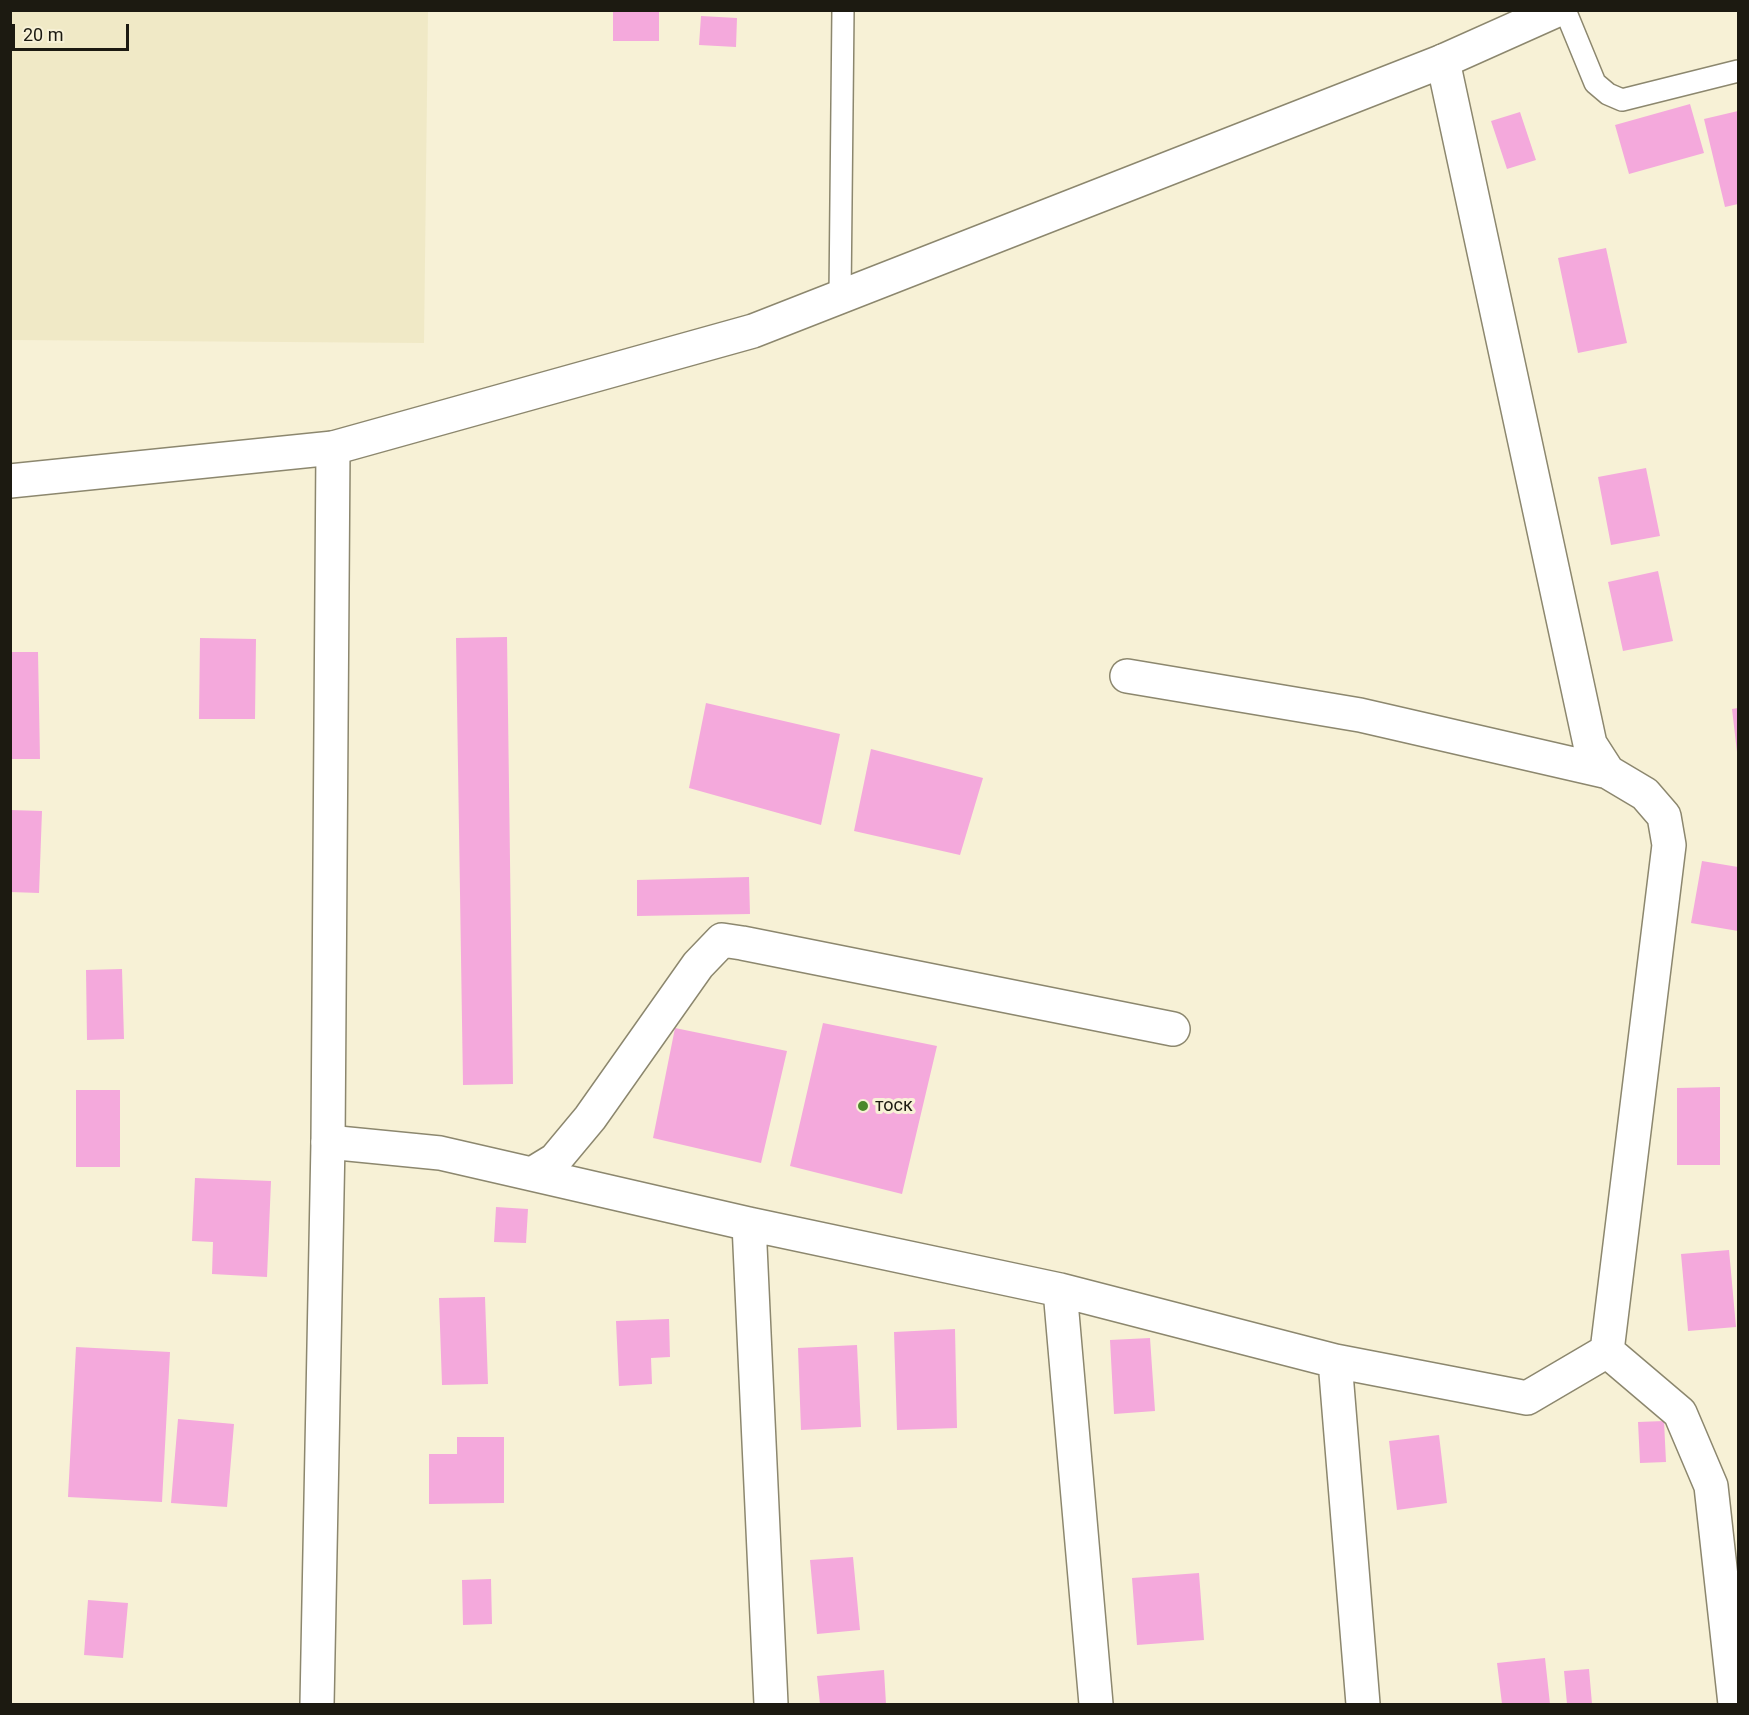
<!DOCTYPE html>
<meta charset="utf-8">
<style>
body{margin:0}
#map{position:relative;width:1749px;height:1715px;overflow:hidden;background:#f7f1d6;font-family:Roboto,sans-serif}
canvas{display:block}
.frame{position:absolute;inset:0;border:12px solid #1c1a11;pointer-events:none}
.scale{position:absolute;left:12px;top:24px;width:117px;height:27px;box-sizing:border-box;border:3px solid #1c1a11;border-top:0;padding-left:8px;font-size:18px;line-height:21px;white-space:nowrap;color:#1c1a11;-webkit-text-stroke:4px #f7f1d6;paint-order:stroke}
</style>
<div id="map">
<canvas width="1749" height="1715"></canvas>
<div class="frame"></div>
<div class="scale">20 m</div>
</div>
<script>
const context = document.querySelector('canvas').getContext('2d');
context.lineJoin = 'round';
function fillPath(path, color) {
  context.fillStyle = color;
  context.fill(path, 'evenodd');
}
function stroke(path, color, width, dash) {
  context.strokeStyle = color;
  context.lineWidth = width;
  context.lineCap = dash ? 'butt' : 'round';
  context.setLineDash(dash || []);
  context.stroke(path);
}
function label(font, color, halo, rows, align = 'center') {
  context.font = font + ' Roboto,sans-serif';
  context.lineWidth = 6;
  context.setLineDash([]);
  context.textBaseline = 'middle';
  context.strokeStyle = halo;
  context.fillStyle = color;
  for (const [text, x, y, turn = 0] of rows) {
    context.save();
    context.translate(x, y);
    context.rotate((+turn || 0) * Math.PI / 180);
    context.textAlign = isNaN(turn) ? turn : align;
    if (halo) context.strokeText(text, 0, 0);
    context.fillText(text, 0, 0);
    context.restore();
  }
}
const built = new Path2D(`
 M 11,10 L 428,11 L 424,343 L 11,340 Z`);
const building = new Path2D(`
 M 613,10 L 659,10 L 659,41 L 613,41 Z
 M 701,16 L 737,18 L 736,47 L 699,45 Z
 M 1690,104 L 1704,153 L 1629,174 L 1615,125 Z
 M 1738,111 L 1738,204 L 1725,207 L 1704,119 Z
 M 1520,112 L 1536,160 L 1507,169 L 1491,121 Z
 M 1606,248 L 1627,343 L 1578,353 L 1558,258 Z
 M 1646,468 L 1660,536 L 1611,545 L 1598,477 Z
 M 1658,571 L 1673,641 L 1623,651 L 1608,582 Z
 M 507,637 L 513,1084 L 463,1085 L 456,638 Z
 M 200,638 L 256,639 L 255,719 L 199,719 Z
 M 10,652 L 38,652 L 40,759 L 10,759 Z
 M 706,703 L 840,734 L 821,825 L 689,788 Z
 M 1738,708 L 1738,752 L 1737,752 L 1732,709 Z
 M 871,749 L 983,778 L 960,855 L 854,831 Z
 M 10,810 L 42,811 L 39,893 L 10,892 Z
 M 1702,861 L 1738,867 L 1738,931 L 1691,923 Z
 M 749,877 L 750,914 L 637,916 L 637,880 Z
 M 122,969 L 124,1039 L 87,1040 L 86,970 Z
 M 823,1023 L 937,1046 L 902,1194 L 790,1166 Z
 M 675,1028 L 787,1051 L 761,1163 L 653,1138 Z
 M 1720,1087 L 1720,1165 L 1677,1165 L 1677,1088 Z
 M 76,1090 L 120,1090 L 120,1167 L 76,1167 Z
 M 195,1178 L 271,1181 L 267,1277 L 212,1274 L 213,1242 L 192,1241 Z
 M 496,1207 L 528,1209 L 526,1243 L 494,1242 Z
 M 1729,1250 L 1736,1327 L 1688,1331 L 1681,1254 Z
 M 485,1297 L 488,1384 L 442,1385 L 439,1298 Z
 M 669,1319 L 670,1357 L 651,1358 L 652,1384 L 619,1386 L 616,1321 Z
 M 955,1329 L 957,1428 L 897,1430 L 894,1332 Z
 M 1150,1338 L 1155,1411 L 1114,1414 L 1110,1340 Z
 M 857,1345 L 861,1427 L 801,1430 L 798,1348 Z
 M 76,1347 L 170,1352 L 162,1502 L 68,1497 Z
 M 178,1419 L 234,1424 L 227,1507 L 171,1503 Z
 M 1664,1421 L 1666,1462 L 1640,1463 L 1638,1422 Z
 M 1439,1435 L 1447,1503 L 1397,1510 L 1389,1441 Z
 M 457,1437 L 504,1437 L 504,1503 L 429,1504 L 429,1454 L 457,1454 Z
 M 853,1557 L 860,1630 L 817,1634 L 810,1560 Z
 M 1199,1573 L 1204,1640 L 1137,1645 L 1132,1578 Z
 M 491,1579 L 492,1624 L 463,1625 L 462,1580 Z
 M 88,1600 L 128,1603 L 123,1658 L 84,1655 Z
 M 1545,1658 L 1550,1704 L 1502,1704 L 1497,1663 Z
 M 1589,1669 L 1592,1704 L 1567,1704 L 1564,1671 Z
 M 884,1670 L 886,1704 L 820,1704 L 817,1676 Z`);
const service = new Path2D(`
 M 1565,10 L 1595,83 L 1608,94 L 1622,100 L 1738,71
 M 840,297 L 843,10`);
const minor = new Path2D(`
 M 1443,61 L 1590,744 L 1608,772 L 1645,794 L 1664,816 L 1669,845 L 1607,1351
 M 1127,676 L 1360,715 L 1608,772
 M 328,1142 L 440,1153 L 749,1224 L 1060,1290 L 1335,1361 L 1527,1398 L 1607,1351
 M 532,1174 L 555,1160 L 590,1118 L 698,965 L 722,940 L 742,943 L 1173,1029
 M 749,1224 L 771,1704
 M 1060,1290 L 1096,1704
 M 1607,1351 L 1680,1413 L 1711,1486 L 1735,1704
 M 1335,1361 L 1363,1704`);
const tertiary = new Path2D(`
 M 317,1704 L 328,1142 L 333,448`);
const secondary = new Path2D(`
 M 10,481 L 333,448 L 753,331 L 1443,61 L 1557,10`);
const markers = [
 [863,1106,6,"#4a892a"]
];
const poiNames = [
 ["тоск",875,1106]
];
fillPath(built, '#f0e9c6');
fillPath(building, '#f4a9dc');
stroke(service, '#8c876e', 24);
stroke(minor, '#8c876e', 36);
stroke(tertiary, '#8c876e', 36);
stroke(secondary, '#8c876e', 36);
stroke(service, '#fff', 21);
stroke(minor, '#fff', 33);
stroke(tertiary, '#fff', 33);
stroke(secondary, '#fff', 33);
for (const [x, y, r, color] of markers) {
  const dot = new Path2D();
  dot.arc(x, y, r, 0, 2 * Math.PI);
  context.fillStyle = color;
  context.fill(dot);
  stroke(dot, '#f7f1d6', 2);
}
label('18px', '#1c1a11', '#f7f1d6', poiNames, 'left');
</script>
